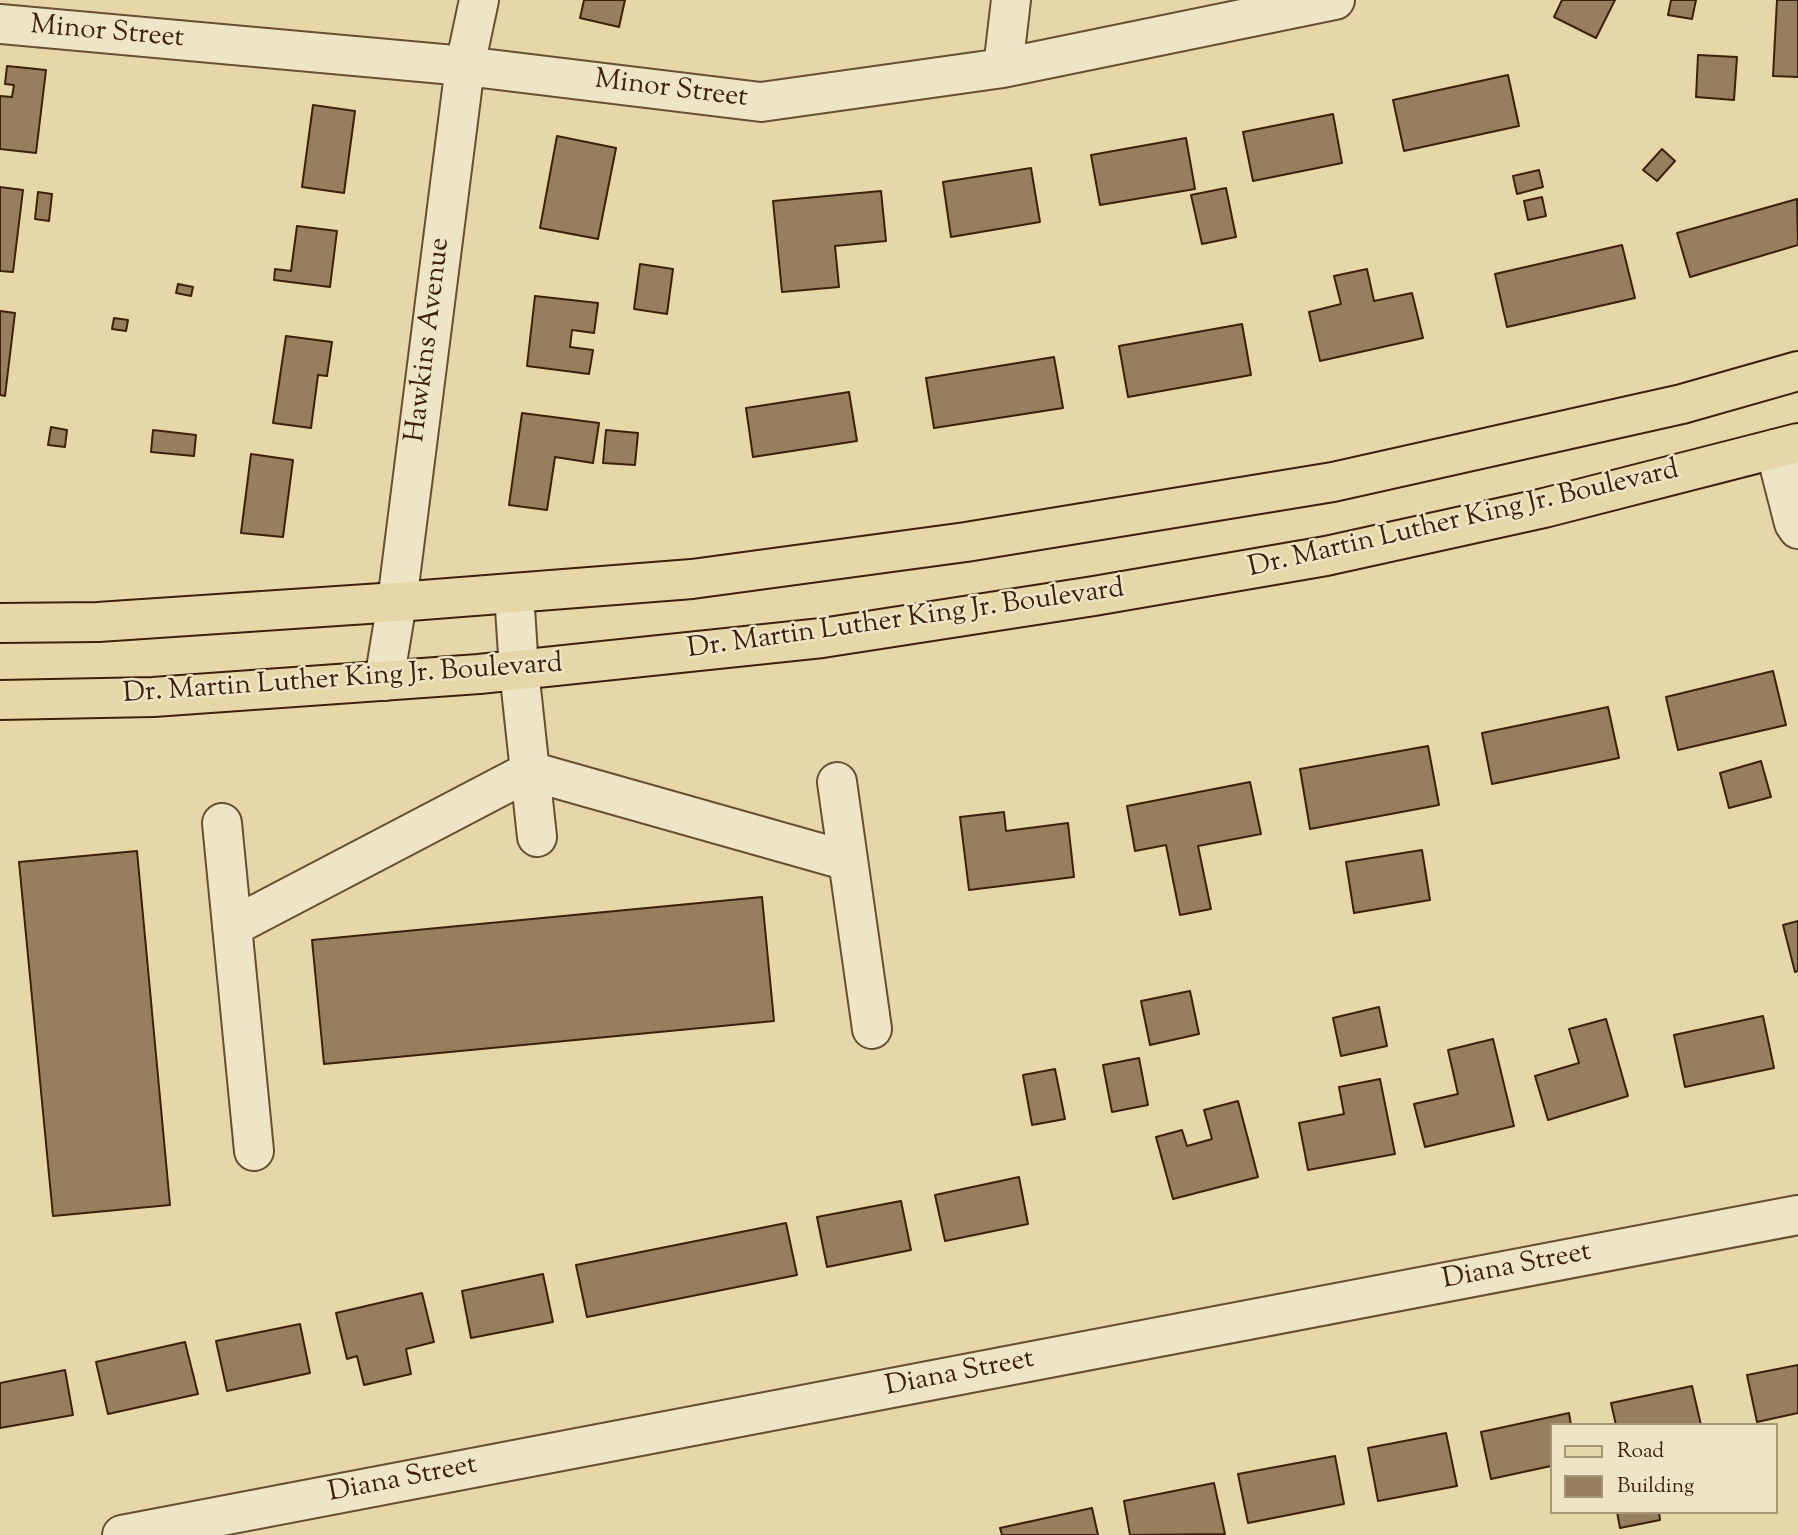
<!DOCTYPE html>
<style>
body{margin:0}
#map{position:relative;width:1798px;height:1535px;overflow:hidden;background:#e5d7a8;font-family:"Sorts Mill Goudy",serif}
canvas{display:block}
.legend{position:absolute;left:1550px;top:1423px;width:228px;height:91px;box-sizing:border-box;background:#eee5c6;border:2px solid #a8967b;margin:0;padding:9px 12px;list-style:none;font-size:21px;color:#3e200a}
.legend li{display:flex;align-items:center;gap:14px;height:35px}
.legend b{width:35px;border:2px solid #a8967b}
</style>
<div id="map">
<canvas width="1798" height="1535"></canvas>
<ul class="legend">
<li><b style="height:9px;background:#e5d7a8"></b>Road</li>
<li><b style="height:19px;background:#957f5c"></b>Building</li>
</ul>
</div>
<script>
const context = document.querySelector('canvas').getContext('2d');
context.lineJoin = 'round';
function fillPath(path, color) {
  context.fillStyle = color;
  context.fill(path, 'evenodd');
}
function stroke(path, color, width, dash) {
  context.strokeStyle = color;
  context.lineWidth = width;
  context.lineCap = dash ? 'butt' : 'round';
  context.setLineDash(dash || []);
  context.stroke(path);
}
function label(font, color, halo, rows, align = 'center') {
  context.font = font + ' "Sorts Mill Goudy",serif';
  context.lineWidth = 5;
  context.setLineDash([]);
  context.textBaseline = 'middle';
  context.strokeStyle = halo;
  context.fillStyle = color;
  for (const [text, x, y, turn = 0] of rows) {
    context.save();
    context.translate(x, y);
    context.rotate((+turn || 0) * Math.PI / 180);
    context.textAlign = isNaN(turn) ? turn : align;
    if (halo) context.strokeText(text, 0, 0);
    context.fillText(text, 0, 0);
    context.restore();
  }
}
const building = new Path2D(`
 M 584,0 L 625,0 L 619,27 L 580,18 Z
 M 1562,0 L 1615,0 L 1596,38 L 1554,17 Z
 M 1671,0 L 1696,0 L 1692,19 L 1668,15 Z
 M 1777,0 L 1798,0 L 1798,77 L 1773,76 Z
 M 1698,55 L 1737,57 L 1734,100 L 1696,97 Z
 M 7,66 L 46,70 L 36,153 L 0,149 L 0,96 L 12,97 L 14,85 L 5,84 Z
 M 1508,75 L 1519,126 L 1404,151 L 1393,100 Z
 M 313,105 L 355,111 L 344,193 L 302,187 Z
 M 1333,114 L 1342,163 L 1253,181 L 1243,132 Z
 M 557,136 L 616,148 L 598,239 L 540,228 Z
 M 1186,138 L 1195,189 L 1100,205 L 1091,155 Z
 M 1662,149 L 1675,161 L 1657,181 L 1643,170 Z
 M 1031,168 L 1040,222 L 951,237 L 943,182 Z
 M 1539,170 L 1543,187 L 1517,194 L 1513,176 Z
 M 0,187 L 23,190 L 13,272 L 0,271 Z
 M 1226,188 L 1236,237 L 1202,244 L 1191,195 Z
 M 881,191 L 886,241 L 835,246 L 839,287 L 782,292 L 773,201 Z
 M 38,192 L 52,194 L 49,221 L 35,219 Z
 M 1542,197 L 1546,216 L 1528,220 L 1524,201 Z
 M 1797,199 L 1798,245 L 1690,277 L 1677,233 Z
 M 297,226 L 337,231 L 330,287 L 274,280 L 275,269 L 291,271 Z
 M 1622,245 L 1635,298 L 1507,327 L 1495,274 Z
 M 640,264 L 673,269 L 667,314 L 634,309 Z
 M 1367,269 L 1374,301 L 1412,293 L 1423,338 L 1320,361 L 1309,312 L 1341,304 L 1334,276 Z
 M 178,284 L 193,287 L 191,296 L 176,293 Z
 M 535,296 L 598,303 L 594,333 L 572,330 L 570,347 L 593,350 L 589,374 L 527,366 Z
 M 0,311 L 15,313 L 5,396 L 0,395 Z
 M 114,318 L 128,320 L 126,331 L 112,329 Z
 M 1242,324 L 1251,375 L 1128,397 L 1119,346 Z
 M 286,336 L 332,342 L 327,376 L 318,375 L 311,428 L 273,423 Z
 M 1054,357 L 1063,408 L 934,428 L 926,378 Z
 M 849,392 L 857,441 L 753,457 L 746,408 Z
 M 522,413 L 599,423 L 593,463 L 555,457 L 547,510 L 509,505 Z
 M 51,427 L 67,430 L 65,447 L 48,445 Z
 M 153,430 L 196,435 L 194,456 L 151,452 Z
 M 606,430 L 638,433 L 635,465 L 603,463 Z
 M 251,454 L 293,460 L 283,537 L 241,533 Z
 M 1773,671 L 1786,725 L 1678,750 L 1666,697 Z
 M 1608,707 L 1619,758 L 1492,784 L 1482,733 Z
 M 1428,746 L 1439,805 L 1310,829 L 1300,769 Z
 M 1761,761 L 1771,797 L 1729,808 L 1720,773 Z
 M 1250,782 L 1261,834 L 1198,846 L 1211,909 L 1180,915 L 1166,845 L 1135,851 L 1127,806 Z
 M 1004,812 L 1006,831 L 1068,823 L 1074,877 L 969,890 L 960,817 Z
 M 1422,850 L 1430,900 L 1354,913 L 1346,862 Z
 M 137,851 L 170,1205 L 53,1216 L 19,862 Z
 M 762,897 L 774,1021 L 324,1064 L 312,940 Z
 M 1798,921 L 1798,971 L 1795,972 L 1783,925 Z
 M 1190,991 L 1199,1034 L 1150,1045 L 1141,1001 Z
 M 1379,1007 L 1387,1046 L 1341,1056 L 1333,1018 Z
 M 1763,1016 L 1774,1068 L 1685,1087 L 1674,1035 Z
 M 1606,1019 L 1628,1096 L 1548,1120 L 1535,1076 L 1579,1063 L 1569,1029 Z
 M 1493,1039 L 1514,1126 L 1425,1147 L 1414,1104 L 1458,1094 L 1448,1050 Z
 M 1139,1058 L 1148,1105 L 1112,1112 L 1103,1065 Z
 M 1055,1069 L 1065,1119 L 1032,1125 L 1023,1075 Z
 M 1380,1079 L 1395,1154 L 1308,1170 L 1299,1123 L 1344,1114 L 1339,1087 Z
 M 1238,1101 L 1258,1177 L 1173,1199 L 1156,1137 L 1182,1130 L 1187,1146 L 1212,1139 L 1204,1110 Z
 M 1019,1177 L 1028,1224 L 945,1241 L 935,1195 Z
 M 901,1201 L 911,1250 L 827,1267 L 817,1217 Z
 M 786,1223 L 797,1275 L 587,1317 L 576,1265 Z
 M 543,1274 L 553,1322 L 471,1338 L 462,1291 Z
 M 422,1293 L 434,1342 L 406,1349 L 411,1374 L 364,1385 L 357,1356 L 347,1359 L 336,1313 Z
 M 300,1324 L 310,1373 L 227,1391 L 216,1341 Z
 M 185,1342 L 198,1394 L 108,1414 L 96,1362 Z
 M 1798,1365 L 1798,1413 L 1757,1422 L 1747,1375 Z
 M 65,1370 L 73,1415 L 0,1428 L 0,1383 Z
 M 1692,1386 L 1701,1425 L 1616,1425 L 1611,1403 Z
 M 1569,1413 L 1571,1425 L 1551,1425 L 1551,1466 L 1491,1479 L 1481,1432 Z
 M 1446,1433 L 1457,1486 L 1378,1501 L 1368,1448 Z
 M 1335,1456 L 1344,1504 L 1248,1523 L 1238,1474 Z
 M 1214,1483 L 1225,1534 L 1130,1535 L 1124,1501 Z
 M 1092,1508 L 1098,1535 L 1002,1535 L 1000,1528 Z
 M 1617,1512 L 1659,1512 L 1660,1520 L 1620,1528 Z`);
const minor = new Path2D(`
 M 0,24 L 465,66 L 761,102 L 1003,68 L 1335,0
 M 1003,68 L 1011,0
 M 1775,449 L 1794,523 L 1798,529
 M 514,593 L 519,670 L 537,837
 M 384,681 L 397,602 L 465,66 L 479,0
 M 837,782 L 872,1029
 M 222,823 L 254,1151
 M 232,927 L 530,771 L 848,861
 M 122,1535 L 1798,1215`);
const major = new Path2D(`
 M 0,623 L 98,622 L 397,602 L 692,579 L 966,542 L 1333,482 L 1682,404 L 1798,371
 M 0,700 L 153,697 L 479,674 L 822,638 L 1094,596 L 1326,556 L 1544,508 L 1798,443`);
const streetNames = [
 ["Minor Street",107,34,5],
 ["Minor Street",671,91,7],
 ["Hawkins Avenue",430,340,-83],
 ["Dr. Martin Luther King Jr. Boulevard",1464,521,-13],
 ["Dr. Martin Luther King Jr. Boulevard",906,621,-8],
 ["Dr. Martin Luther King Jr. Boulevard",343,681,-4],
 ["Diana Street",1517,1268,-11],
 ["Diana Street",960,1375,-11],
 ["Diana Street",403,1481,-11]
];
fillPath(building, '#957f5c');
stroke(building, '#3e200a', 2);
stroke(minor, '#684e32', 42);
stroke(major, '#3e200a', 42);
stroke(minor, '#eee5c6', 38);
stroke(major, '#e5d7a8', 38);
label('28px', '#3e200a', '#eee5c6', streetNames);
</script>
